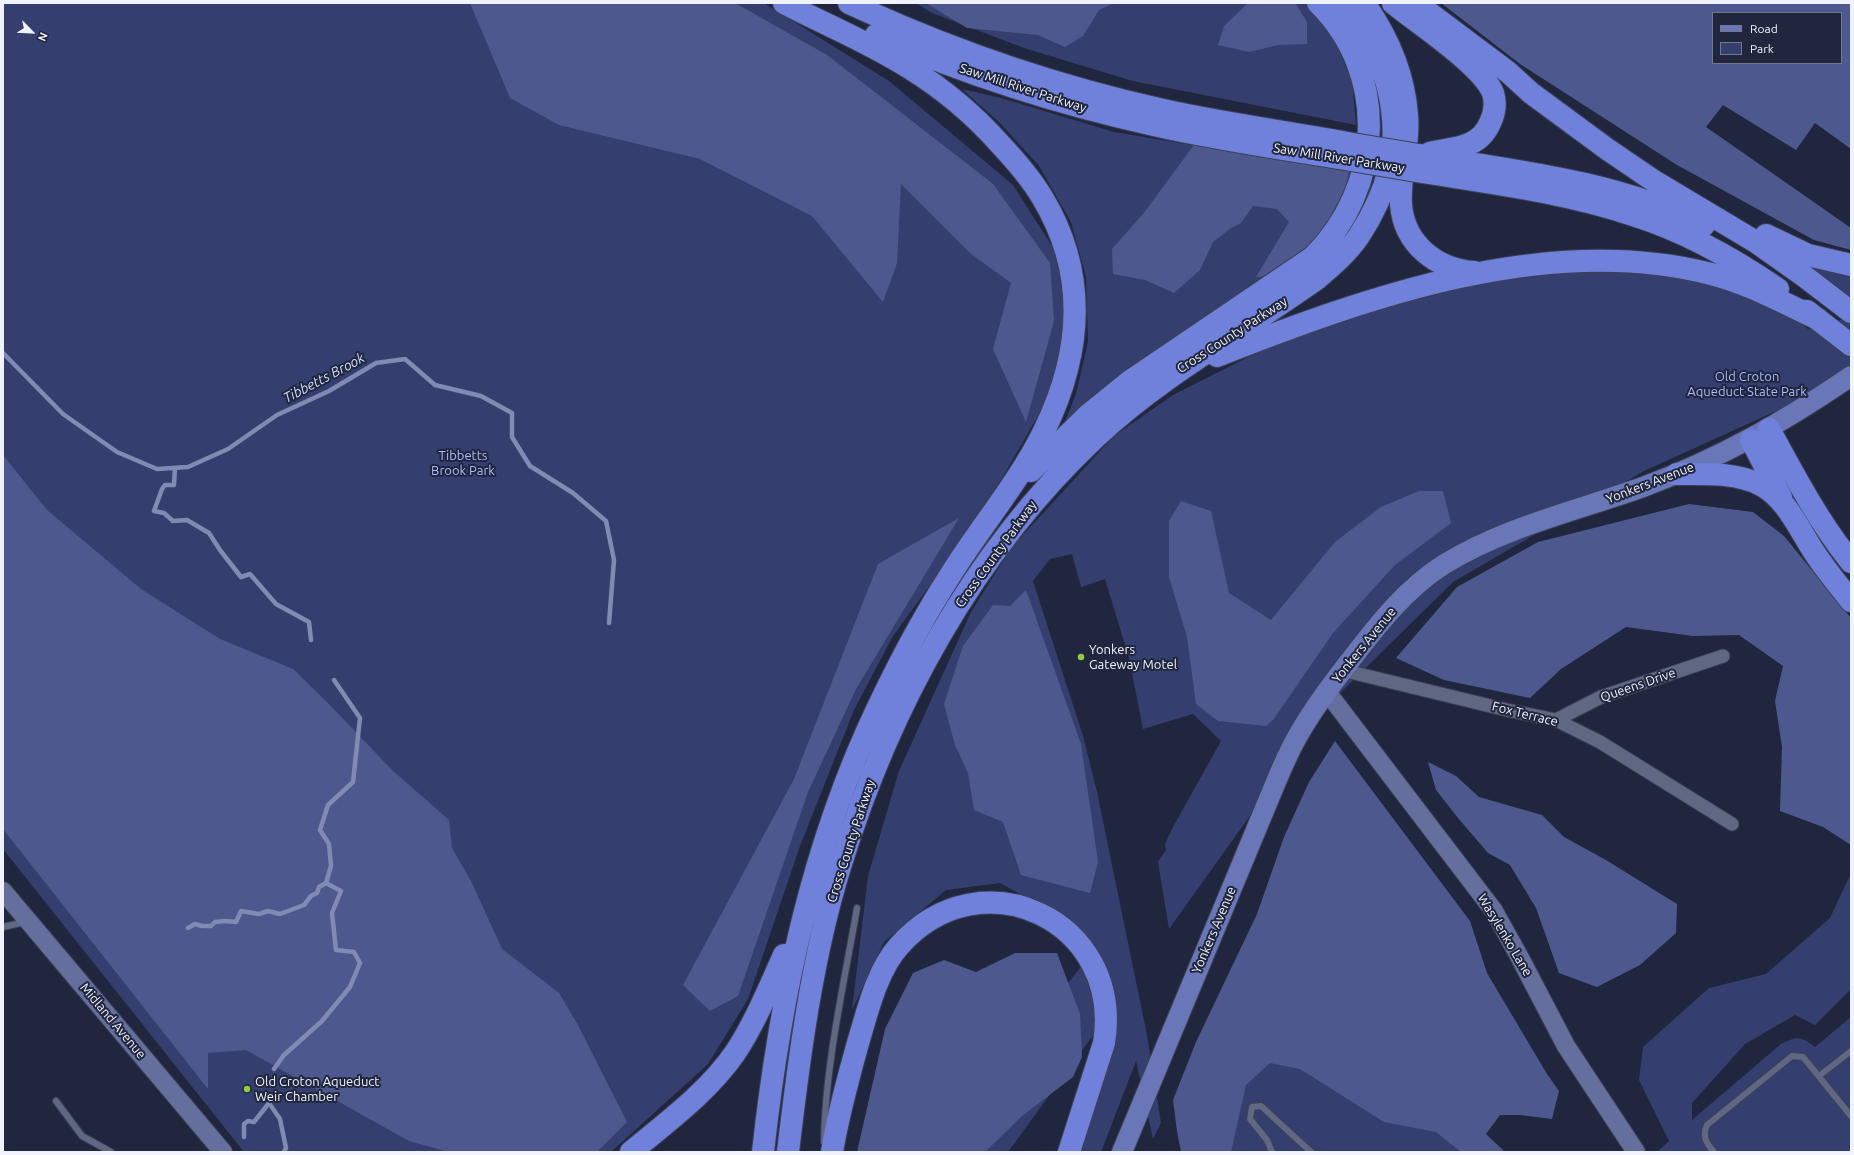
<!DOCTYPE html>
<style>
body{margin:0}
#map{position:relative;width:1854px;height:1155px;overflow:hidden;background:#20263e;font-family:Ubuntu,sans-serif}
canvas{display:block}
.frame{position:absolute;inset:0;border:4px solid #f0f3fd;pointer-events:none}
.legend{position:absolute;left:1712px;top:12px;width:130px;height:52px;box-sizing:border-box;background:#20263e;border:1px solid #73788a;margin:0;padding:5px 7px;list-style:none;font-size:12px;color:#f0f3fd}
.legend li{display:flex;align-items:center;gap:8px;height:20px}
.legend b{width:20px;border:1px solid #73788a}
.north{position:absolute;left:12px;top:12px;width:40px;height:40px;-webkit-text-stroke:3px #20263e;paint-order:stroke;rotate:114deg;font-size:11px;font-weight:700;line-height:16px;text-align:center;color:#f0f3fd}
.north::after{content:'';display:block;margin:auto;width:14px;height:18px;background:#f0f3fd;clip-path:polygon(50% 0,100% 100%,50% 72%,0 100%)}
</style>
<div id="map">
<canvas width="1854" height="1155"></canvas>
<div class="frame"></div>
<ul class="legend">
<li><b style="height:5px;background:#6977b8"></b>Road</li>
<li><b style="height:11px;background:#353f6f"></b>Park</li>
</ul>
<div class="north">N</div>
</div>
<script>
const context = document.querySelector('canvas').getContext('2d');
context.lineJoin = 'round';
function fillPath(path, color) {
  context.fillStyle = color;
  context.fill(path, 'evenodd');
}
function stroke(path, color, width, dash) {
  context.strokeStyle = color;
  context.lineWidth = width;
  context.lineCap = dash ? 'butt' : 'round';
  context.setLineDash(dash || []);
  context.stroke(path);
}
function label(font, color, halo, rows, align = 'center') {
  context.font = font + ' Ubuntu,sans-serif';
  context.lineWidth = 4;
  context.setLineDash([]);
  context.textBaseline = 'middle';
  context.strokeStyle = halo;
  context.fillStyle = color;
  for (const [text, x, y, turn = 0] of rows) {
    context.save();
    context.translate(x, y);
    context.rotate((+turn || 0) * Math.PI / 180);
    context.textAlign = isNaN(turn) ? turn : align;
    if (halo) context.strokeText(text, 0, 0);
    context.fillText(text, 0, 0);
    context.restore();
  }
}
const green = new Path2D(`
 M 3,3 L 764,3 L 889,81 L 1013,185 L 1068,271 L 1065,352 L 1051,393 L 1001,480 L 933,581 L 893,636 L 854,710 L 800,846 L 748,999 L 708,1064 L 611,1152 L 244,1152 L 3,849 Z
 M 916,3 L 1307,3 L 1332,34 L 1352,81 L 1356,125 L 1133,81 L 1024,48 L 932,13 Z
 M 962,89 L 1001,98 L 1114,132 L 1355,172 L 1335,224 L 1062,429 L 1076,394 L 1088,342 L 1086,277 L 1071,222 L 1039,166 L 1001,124 Z
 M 1803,260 L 1851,271 L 1851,307 Z
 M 1604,266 L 1689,276 L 1784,311 L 1808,329 L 1851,317 L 1851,377 L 1644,471 L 1453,582 L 1332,701 L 1169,929 L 1158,862 L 1166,850 L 1165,844 L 1173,827 L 1221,741 L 1193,714 L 1143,729 L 1129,658 L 1105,579 L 1081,587 L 1072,554 L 1050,559 L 1033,581 L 1083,736 L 1097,792 L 1147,1035 L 1161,1123 L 1153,1139 L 1136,1061 L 1101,1152 L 1077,1152 L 1110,1012 L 1008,1152 L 920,1152 L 1018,1048 L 1093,951 L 1066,919 L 1000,883 L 946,890 L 884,942 L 852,1010 L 868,876 L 899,771 L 971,612 L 1011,548 L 1114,436 L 1173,395 L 1268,347 L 1380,303 L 1491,279 Z
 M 1851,873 L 1851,989 L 1815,1025 L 1795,1015 L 1745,1044 L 1692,1103 L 1692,1120 L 1781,1044 C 1798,1036 1800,1036 1815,1047 L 1851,1017 L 1851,1152 L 1657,1152 L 1669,1141 L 1639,1080 L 1643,1047 L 1709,988 L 1766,974 L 1830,918 Z
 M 1289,1007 L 1476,1152 L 1228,1152 L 1236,1045 Z`);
const forest = new Path2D(`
 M 470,3 L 735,3 L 827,55 L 993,184 L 1050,263 L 1054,321 L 1026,422 L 993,349 L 1011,283 L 970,253 L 901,184 L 897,263 L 883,302 L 812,216 L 700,159 L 559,125 L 510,98 Z
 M 926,3 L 1114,3 L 1099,10 L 1083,36 L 1065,47 L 1038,35 L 967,28 Z
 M 1246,3 L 1295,3 L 1307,22 L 1307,44 L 1278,45 L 1249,52 L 1218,45 L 1224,26 L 1247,4 Z
 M 1441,3 L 1851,3 L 1851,149 L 1815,123 L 1796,150 L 1723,105 L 1706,127 L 1851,228 L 1851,250 L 1814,240 L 1677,165 L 1520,64 ZM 1713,13 L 1841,13 L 1841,63 L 1713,63 Z
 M 1194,145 L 1349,171 L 1345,189 L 1327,223 L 1307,249 L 1276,276 L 1256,277 L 1289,222 L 1277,209 L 1253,206 L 1241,223 L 1231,228 L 1213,242 L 1200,270 L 1174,293 L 1145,280 L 1113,274 L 1112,249 L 1143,214 Z
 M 3,455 L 47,510 L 141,589 L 220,639 L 293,669 L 328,703 L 392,770 L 449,820 L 452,848 L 471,881 L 502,949 L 559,993 L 578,1025 L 627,1122 L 597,1152 L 449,1152 L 409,1141 L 246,1050 L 208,1053 L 208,1089 L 3,829 Z
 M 1419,491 L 1443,491 L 1451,523 L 1395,565 L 1333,633 L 1273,720 L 1266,726 L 1218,721 L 1196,704 L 1187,637 L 1169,577 L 1169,521 L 1181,501 L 1211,511 L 1229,593 L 1271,620 L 1335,542 L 1381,507 Z
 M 1689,504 L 1753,512 L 1784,536 L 1851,618 L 1851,845 L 1823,827 L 1780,811 L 1782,747 L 1775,701 L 1783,666 L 1739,635 L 1693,636 L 1626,627 L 1561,669 L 1530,698 L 1444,680 L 1396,658 L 1457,587 L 1538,542 Z
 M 959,518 L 856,689 L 808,792 L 738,996 L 710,1011 L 683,985 L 794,779 L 878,564 Z
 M 1026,590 L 1081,744 L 1098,862 L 1090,893 L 1021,875 L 1003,822 L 974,810 L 968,773 L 955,745 L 944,704 L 963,646 L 993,605 L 1010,606 Z
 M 1335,741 L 1470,921 L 1487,973 L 1547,1074 L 1559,1091 L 1552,1119 L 1520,1115 L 1500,1115 L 1486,1134 L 1505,1152 L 1461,1152 L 1436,1132 L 1384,1122 L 1300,1069 L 1270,1063 L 1246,1085 L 1231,1152 L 1181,1152 L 1177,1131 L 1173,1100 L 1196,1042 L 1257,914 L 1284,837 L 1309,782 Z
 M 1428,762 L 1456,776 L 1479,797 L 1542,815 L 1564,837 L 1606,860 L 1677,904 L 1676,933 L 1640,965 L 1597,987 L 1559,973 L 1536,908 L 1510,865 L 1488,853 L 1458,818 L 1436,790 Z
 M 1015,953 L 1057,953 L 1080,1014 L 1082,1057 L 1073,1077 L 1022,1116 L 985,1152 L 857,1152 L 885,1029 L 913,973 L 944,960 L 976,972 Z`);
const stream = new Path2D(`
 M 3,353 L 63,414 L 117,452 L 157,469 L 188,467 L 228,449 L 277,415 L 329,391 L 376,363 L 405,359 L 435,385 L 481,396 L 512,413 L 512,437 L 530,466 L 573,493 L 606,521 L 614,560 L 609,623
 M 175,468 L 174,485 L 165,485 L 162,489 L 154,511 L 164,513 L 173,521 L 187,520 L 209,533 L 220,550 L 241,577 L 250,574 L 276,604 L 309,622 L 311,640
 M 188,928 L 195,924 L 202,926 L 211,926 L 215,922 L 225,921 L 236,922 L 241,911 L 259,914 L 268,911 L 280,914 L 304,905 L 311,896 L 317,893 L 319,887 L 326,883
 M 274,1069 L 284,1055 L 322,1021 L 350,987 L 360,963 L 354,952 L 336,950 L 332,913 L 341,891 L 326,883 L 331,866 L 329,844 L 320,830 L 328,805 L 353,782 L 360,718 L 334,680
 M 244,1137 L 244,1124 L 248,1121 L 254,1122 L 269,1103 L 280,1119 L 286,1148 L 284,1152`);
const lane = new Path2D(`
 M 3,927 L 25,922
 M 1819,1076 L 1851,1051
 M 56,1101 L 82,1136 L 111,1152
 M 824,1142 C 825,1066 844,984 857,908
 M 1272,1152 L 1267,1140 L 1250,1119 L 1252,1107 L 1261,1106 L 1311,1152
 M 1714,1152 C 1706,1143 1702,1136 1707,1125 L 1792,1056 L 1803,1057 L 1851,1116`);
const street = new Path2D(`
 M 1342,670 L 1507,710 L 1556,720 L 1600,742 L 1732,824
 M 1556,720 L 1601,697 L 1723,656`);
const secondary = new Path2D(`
 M 1327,692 L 1494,911 L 1519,956 L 1566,1046 L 1636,1152
 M 3,891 L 223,1152`);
const primary = new Path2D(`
 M 1122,1152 L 1273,789 C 1281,770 1289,750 1300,732 C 1315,706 1334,681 1353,657 C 1379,623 1407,588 1443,565 C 1504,527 1576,511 1643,487 C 1721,458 1782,423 1851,376`);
const highway = new Path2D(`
 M 849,3 C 950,50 1055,86 1163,110 C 1226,124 1290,132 1353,144
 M 1364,3 C 1388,37 1404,74 1407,115 C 1410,145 1399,174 1401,204 C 1404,244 1436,269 1474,272
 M 1393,3 C 1417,23 1483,66 1493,93 C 1496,103 1495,113 1490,123 C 1486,132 1479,140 1469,144 C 1457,149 1443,150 1430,153
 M 1416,3 L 1508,72 L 1531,93 L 1607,149 L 1654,181 L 1756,242 L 1804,276 L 1851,312
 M 876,35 C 965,74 1059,104 1154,125 C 1219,140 1285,149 1351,160
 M 1419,155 C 1515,171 1616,181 1704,225
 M 1416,171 C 1490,183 1565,192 1636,216 C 1687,232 1734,259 1778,289
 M 1766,235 L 1808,255 L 1851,265
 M 1807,311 L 1851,345
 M 1217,356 C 1368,297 1548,232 1711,274 C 1748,283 1783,303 1818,319
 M 1769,429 C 1794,475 1818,521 1851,562
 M 1751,440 L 1781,497
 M 1031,471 L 1088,415 L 1130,381 L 1313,257 C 1383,188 1390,74 1318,3
 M 1677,474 C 1704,474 1736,472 1761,485 C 1786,498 1799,529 1814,552 C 1825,569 1838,585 1851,601
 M 631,1152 C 667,1122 708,1092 735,1053 C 755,1023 769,988 784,955
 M 763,1152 C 780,998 811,846 879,705 C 900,661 924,616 951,574 C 981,526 1019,482 1044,431 C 1082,353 1088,273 1042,197 C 1030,177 1015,160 999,143 C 974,115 943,89 911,69 C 871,43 826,25 784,3
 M 788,1152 C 799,1058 812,957 840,867 C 889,707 973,552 1096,437 C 1163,374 1244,331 1318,278 C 1333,265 1348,252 1359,236 C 1372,216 1383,194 1389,170 C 1403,114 1383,46 1344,3
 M 832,1152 C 838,1115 848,1079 858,1043 C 867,1013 877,970 899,946 C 981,853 1124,921 1104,1043 L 1069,1152`);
const highwayBridge = new Path2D(`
 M 1353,144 L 1419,155
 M 1351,160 L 1416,171`);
const markers = [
 [1081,657,4,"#92cd3f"],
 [247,1089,4,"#92cd3f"]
];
const streetNames = [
 ["Saw Mill River Parkway",1023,88,18],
 ["Saw Mill River Parkway",1339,158,9],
 ["Cross County Parkway",1232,335,-33],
 ["Yonkers Avenue",1650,483,-21],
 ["Cross County Parkway",996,554,-54],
 ["Yonkers Avenue",1364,645,-51],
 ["Queens Drive",1638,685,-19],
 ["Fox Terrace",1525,714,14],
 ["Cross County Parkway",851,841,-72],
 ["Yonkers Avenue",1214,930,-67],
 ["Wasylenko Lane",1505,935,59],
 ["Midland Avenue",113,1021,50]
];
const parkNames = [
 ["Old Croton",1747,377],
 ["Aqueduct State Park",1747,392],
 ["Tibbetts",463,456],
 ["Brook Park",463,471]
];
const poiNames = [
 ["Yonkers",1089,650],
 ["Gateway Motel",1089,665],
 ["Old Croton Aqueduct",255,1082],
 ["Weir Chamber",255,1097]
];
const waterNames = [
 ["Tibbetts Brook",324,378,-28]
];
fillPath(green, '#353f6f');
fillPath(forest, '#4d598e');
stroke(stream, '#818ab3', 4.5);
stroke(lane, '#3d4054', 8);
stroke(street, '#3d4054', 15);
stroke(secondary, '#3d4054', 20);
stroke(primary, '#3d4054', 22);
stroke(highway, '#3d4054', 24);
stroke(lane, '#5f6783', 6);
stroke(street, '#5f6783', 13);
stroke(secondary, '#646f9d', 18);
stroke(primary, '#6977b8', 20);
stroke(highway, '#6f81db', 22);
stroke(highwayBridge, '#3d4054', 24, []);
stroke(highwayBridge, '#6f81db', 22);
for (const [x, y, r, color] of markers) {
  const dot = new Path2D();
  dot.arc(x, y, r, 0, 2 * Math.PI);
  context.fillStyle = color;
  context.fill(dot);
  stroke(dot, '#20263e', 1.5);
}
label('13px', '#f0f3fd', '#20263e', streetNames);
label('13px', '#abbbfc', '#20263e', parkNames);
label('13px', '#f0f3fd', '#20263e', poiNames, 'left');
label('italic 14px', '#d1dafb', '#20263e', waterNames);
</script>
